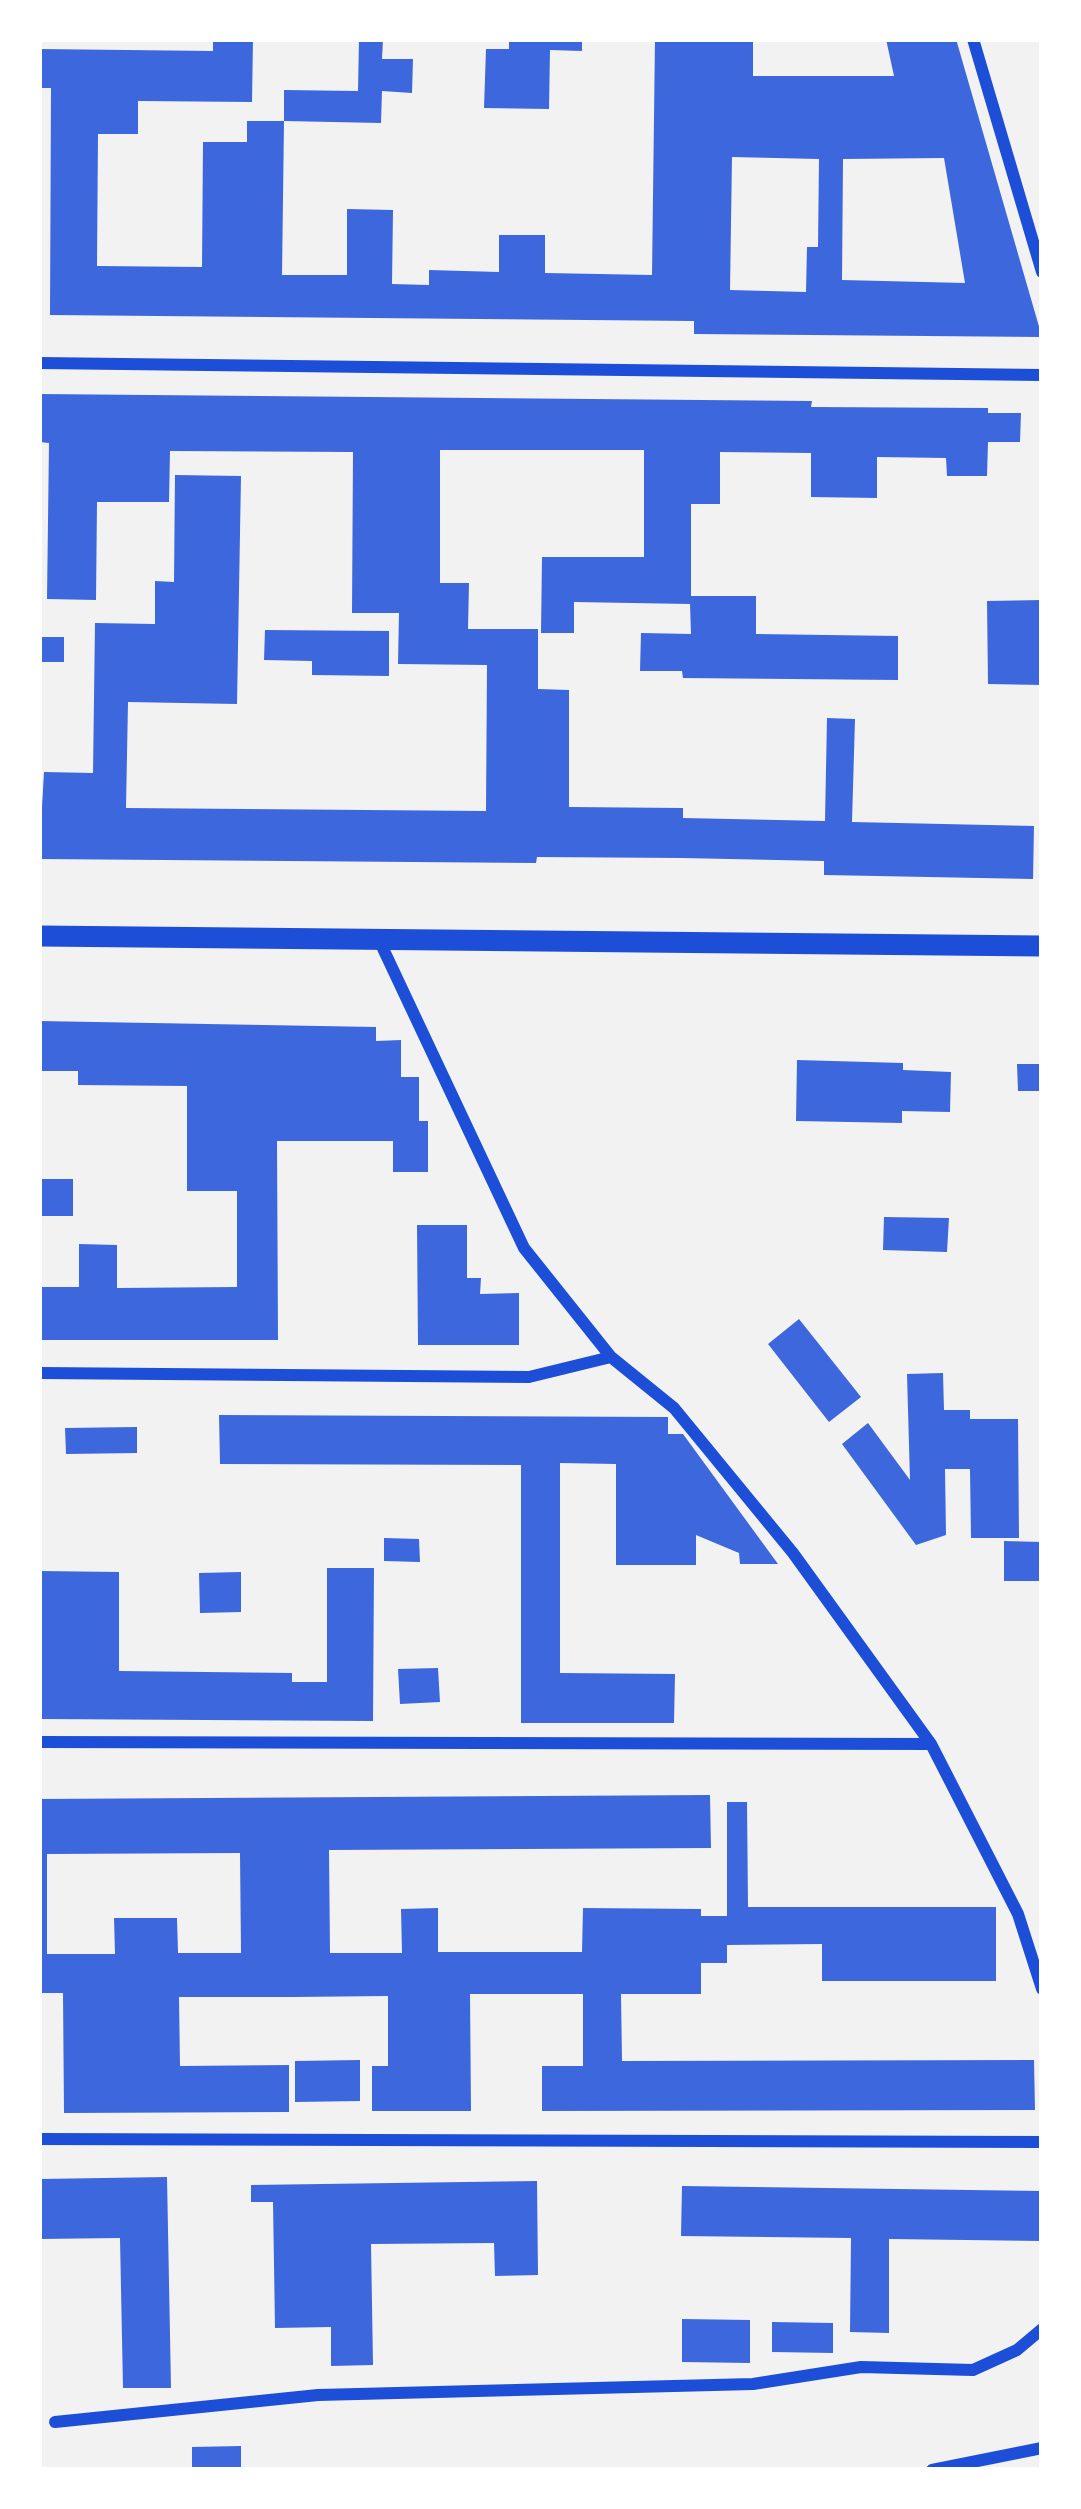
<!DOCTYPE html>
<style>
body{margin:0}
#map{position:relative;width:1081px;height:2509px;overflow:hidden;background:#f2f2f2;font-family:"Noto Serif",serif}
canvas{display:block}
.frame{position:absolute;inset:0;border:42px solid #fff;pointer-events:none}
</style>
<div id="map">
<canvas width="1081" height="2509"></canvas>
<div class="frame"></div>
</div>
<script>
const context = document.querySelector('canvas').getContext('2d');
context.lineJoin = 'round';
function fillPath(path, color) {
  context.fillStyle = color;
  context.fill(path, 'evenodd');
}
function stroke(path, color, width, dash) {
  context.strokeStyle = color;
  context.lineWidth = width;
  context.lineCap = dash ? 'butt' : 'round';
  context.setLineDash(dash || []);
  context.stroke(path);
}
const building = new Path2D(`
 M 213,39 L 253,39 L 252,102 L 138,101 L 138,134 L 98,134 L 97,266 L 202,267 L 203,142 L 247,142 L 247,121 L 284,121 L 282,275 L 347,275 L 347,209 L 393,210 L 392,284 L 429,285 L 429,270 L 499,272 L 499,235 L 545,235 L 545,273 L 652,275 L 655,39 L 753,39 L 753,76 L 894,76 L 886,39 L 956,39 L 1042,337 L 694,334 L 694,321 L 50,315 L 51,88 L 39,88 L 39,49 L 213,51 ZM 732,157 L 819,159 L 818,247 L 807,247 L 806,292 L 730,290 ZM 944,158 L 965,283 L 842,280 L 843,159 Z
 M 359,39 L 383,39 L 382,59 L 413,59 L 412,93 L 382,91 L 381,123 L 284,121 L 284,90 L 358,91 Z
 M 509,39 L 582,39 L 582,51 L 550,50 L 549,109 L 484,108 L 486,49 L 509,49 Z
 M 39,394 L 812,401 L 811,407 L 988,408 L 988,413 L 1021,413 L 1020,442 L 988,442 L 987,476 L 947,476 L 946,458 L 877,457 L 877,498 L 811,497 L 811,453 L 720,452 L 720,504 L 691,504 L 691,596 L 756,596 L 756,634 L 898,636 L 898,680 L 683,678 L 682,671 L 640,671 L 641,633 L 691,634 L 690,604 L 574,602 L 574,633 L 541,633 L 542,557 L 644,557 L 644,450 L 440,450 L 440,583 L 469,583 L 468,629 L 538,629 L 538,689 L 569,690 L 569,807 L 683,808 L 683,818 L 825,821 L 827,718 L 855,719 L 852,822 L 1034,826 L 1033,879 L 824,875 L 824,861 L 682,858 L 537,857 L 536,863 L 39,859 L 44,772 L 93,773 L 95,623 L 155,624 L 155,581 L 174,582 L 175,475 L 241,476 L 237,704 L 128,702 L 126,808 L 486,811 L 487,665 L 398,664 L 399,613 L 352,613 L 353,452 L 170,451 L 169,502 L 97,502 L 96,600 L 47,599 L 49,443 L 39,442 Z
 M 1042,600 L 1042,685 L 988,684 L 987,601 Z
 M 265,630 L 389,631 L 389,676 L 312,675 L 312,661 L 264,660 Z
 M 39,637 L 64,637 L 64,662 L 39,662 Z
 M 39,1021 L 376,1027 L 376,1041 L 401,1040 L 401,1077 L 419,1077 L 419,1121 L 428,1121 L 428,1172 L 393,1172 L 393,1141 L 277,1141 L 278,1340 L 39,1340 L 39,1287 L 79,1287 L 79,1244 L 117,1245 L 117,1288 L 237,1287 L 237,1191 L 187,1191 L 187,1086 L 78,1085 L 78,1071 L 39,1071 Z
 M 797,1060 L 903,1063 L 903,1070 L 951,1072 L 950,1112 L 902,1111 L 902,1123 L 796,1121 Z
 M 1017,1064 L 1042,1064 L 1042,1091 L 1018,1091 Z
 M 39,1179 L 73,1179 L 73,1216 L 39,1216 Z
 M 884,1217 L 949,1218 L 947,1252 L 883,1250 Z
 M 417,1225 L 467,1225 L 467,1278 L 481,1278 L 480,1294 L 519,1293 L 519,1345 L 418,1345 Z
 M 799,1319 L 861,1397 L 829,1422 L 768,1344 Z
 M 943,1373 L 944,1410 L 970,1410 L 970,1419 L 1018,1419 L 1019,1538 L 971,1538 L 970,1469 L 945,1469 L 946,1535 L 916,1545 L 842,1444 L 868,1423 L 910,1480 L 907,1374 Z
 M 219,1415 L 668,1417 L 668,1434 L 683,1434 L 778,1564 L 740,1564 L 739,1553 L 696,1535 L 696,1565 L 616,1565 L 616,1464 L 560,1463 L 560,1673 L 675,1674 L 674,1723 L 521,1723 L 521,1465 L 220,1464 Z
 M 137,1427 L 137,1453 L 66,1454 L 65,1428 Z
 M 384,1538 L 419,1539 L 420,1562 L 384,1561 Z
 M 1004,1541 L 1042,1542 L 1042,1581 L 1004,1581 Z
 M 327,1568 L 374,1568 L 373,1721 L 39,1719 L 39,1571 L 119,1572 L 119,1671 L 292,1673 L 292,1682 L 327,1682 Z
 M 241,1572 L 241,1612 L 200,1613 L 199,1573 Z
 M 438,1668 L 440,1702 L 400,1704 L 398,1669 Z
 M 710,1795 L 711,1848 L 329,1850 L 330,1953 L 402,1953 L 401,1909 L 438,1908 L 438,1952 L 582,1952 L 583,1908 L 701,1909 L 701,1916 L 727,1916 L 727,1802 L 747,1802 L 748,1907 L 996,1907 L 996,1981 L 822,1981 L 822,1944 L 727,1945 L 727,1963 L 701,1963 L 701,1994 L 621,1994 L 622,2061 L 1034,2060 L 1035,2110 L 542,2111 L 542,2066 L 583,2066 L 583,1994 L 470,1994 L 471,2111 L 372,2111 L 372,2066 L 388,2066 L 388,1996 L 293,1997 L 179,1997 L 180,2066 L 289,2065 L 289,2112 L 64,2113 L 63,1993 L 39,1993 L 39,1799 ZM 240,1853 L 241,1953 L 178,1953 L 177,1918 L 114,1918 L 115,1954 L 47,1954 L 47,1854 Z
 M 360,2060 L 360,2101 L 295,2102 L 295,2061 Z
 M 167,2177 L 171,2388 L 123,2388 L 120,2238 L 39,2239 L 39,2179 Z
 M 537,2181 L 538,2275 L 495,2276 L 494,2243 L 371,2244 L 373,2365 L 331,2366 L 331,2327 L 275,2328 L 273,2202 L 251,2202 L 251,2185 Z
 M 682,2186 L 1042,2191 L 1042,2241 L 889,2239 L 889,2333 L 850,2332 L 851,2238 L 681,2236 Z
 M 682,2319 L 750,2320 L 750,2363 L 682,2362 Z
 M 772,2322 L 833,2323 L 833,2353 L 772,2352 Z
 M 241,2446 L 241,2470 L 192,2470 L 192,2447 Z`);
const minor = new Path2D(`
 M 973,39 L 1042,272
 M 39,363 L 1042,375
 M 379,940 L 524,1248 L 611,1357 L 674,1408 L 793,1553 L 931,1744 L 1018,1914 L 1042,1989
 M 39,1373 L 529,1377 L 611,1357
 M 39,1742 L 931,1744
 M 39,2139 L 1042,2142
 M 55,2422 L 318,2395 L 753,2384 L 861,2367 L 973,2370 L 1017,2350 L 1042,2329
 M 932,2470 L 1042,2448`);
const tertiary = new Path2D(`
 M 39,936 L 1042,946`);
fillPath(building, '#3d67dc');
stroke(minor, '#1d4ed8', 12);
stroke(tertiary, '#1d4ed8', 21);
</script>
